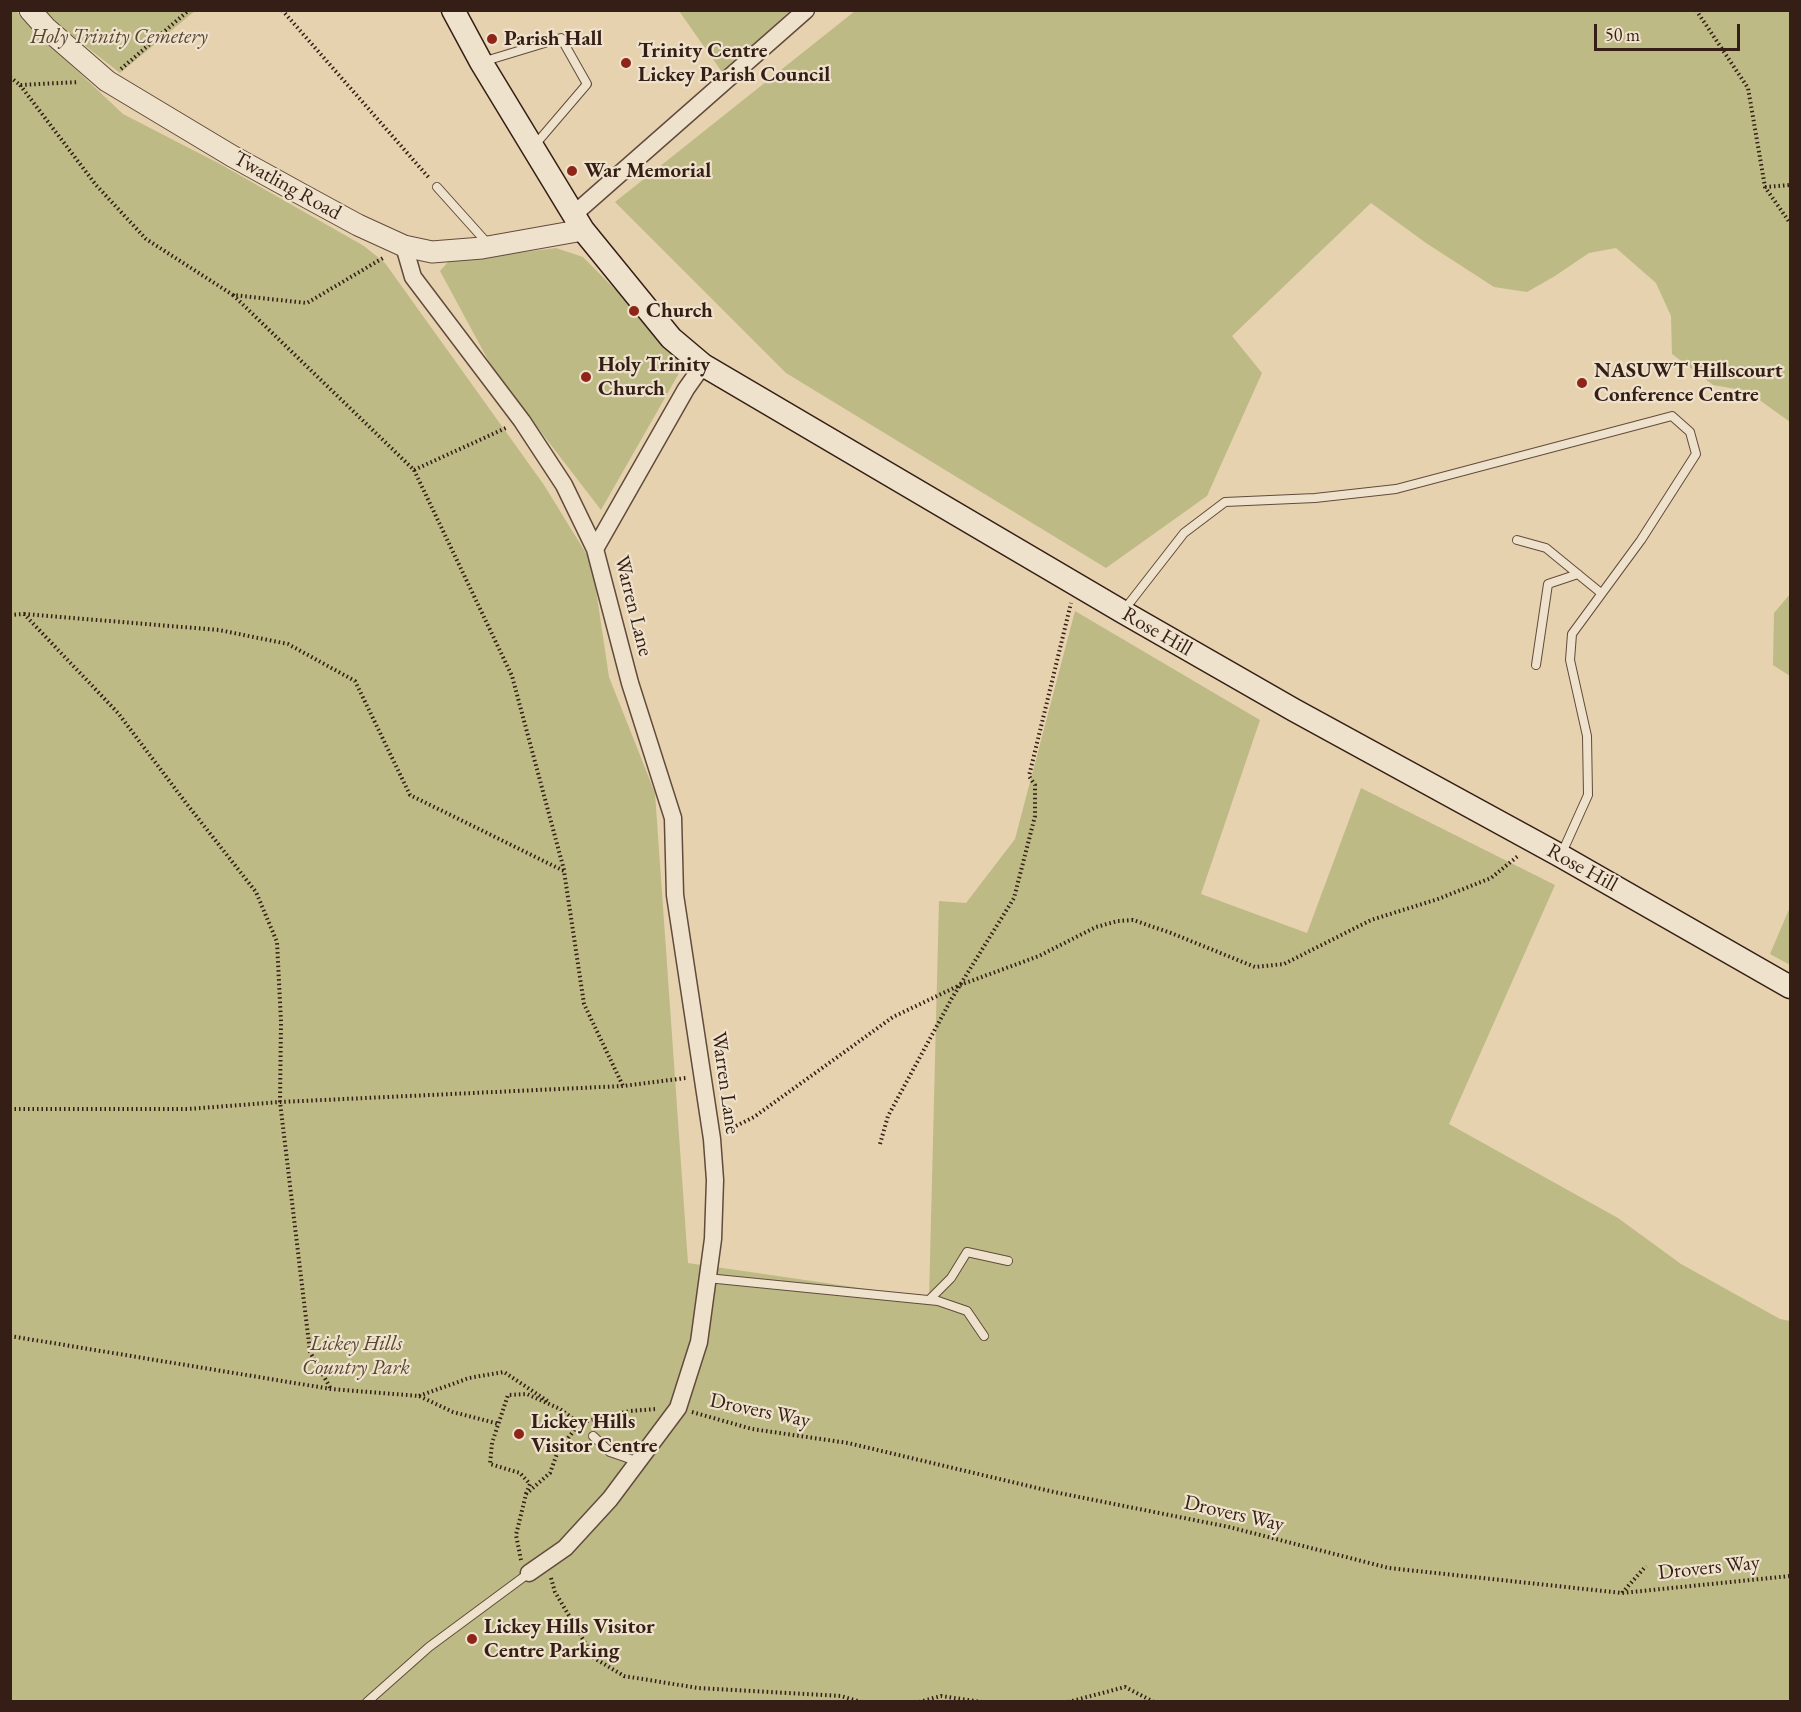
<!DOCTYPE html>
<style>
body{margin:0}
#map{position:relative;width:1801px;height:1712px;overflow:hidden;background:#e7d2b0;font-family:"EB Garamond",serif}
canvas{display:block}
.frame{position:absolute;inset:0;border:12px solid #351e15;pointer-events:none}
.scale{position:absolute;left:1594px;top:24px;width:146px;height:27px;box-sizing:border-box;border:3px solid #351e15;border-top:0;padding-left:8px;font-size:18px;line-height:21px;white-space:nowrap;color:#351e15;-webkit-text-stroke:4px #efe2cc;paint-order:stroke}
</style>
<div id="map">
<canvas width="1801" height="1712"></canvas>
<div class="frame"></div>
<div class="scale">50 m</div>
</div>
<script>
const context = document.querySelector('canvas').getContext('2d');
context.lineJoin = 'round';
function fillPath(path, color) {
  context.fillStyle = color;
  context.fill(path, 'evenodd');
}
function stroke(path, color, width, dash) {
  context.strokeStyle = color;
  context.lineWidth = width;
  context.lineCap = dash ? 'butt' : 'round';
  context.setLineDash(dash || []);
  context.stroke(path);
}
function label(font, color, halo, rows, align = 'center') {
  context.font = font + ' "EB Garamond",serif';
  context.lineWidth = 4.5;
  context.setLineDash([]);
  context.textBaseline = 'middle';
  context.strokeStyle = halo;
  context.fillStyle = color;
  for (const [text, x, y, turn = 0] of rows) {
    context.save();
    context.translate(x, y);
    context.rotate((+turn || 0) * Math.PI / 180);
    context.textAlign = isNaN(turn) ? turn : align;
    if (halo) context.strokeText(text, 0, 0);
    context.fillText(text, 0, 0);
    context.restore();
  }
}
const green = new Path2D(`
 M 11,11 L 16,11 L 36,32 L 123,114 L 220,164 L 364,246 L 385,263 L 544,485 L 592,563 L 609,677 L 655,793 L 688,1263 L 929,1298 L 939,901 L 966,903 L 1015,839 L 1075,611 L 1260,720 L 1201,894 L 1307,933 L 1361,788 L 1555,885 L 1449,1124 L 1618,1218 L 1681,1264 L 1780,1319 L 1790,1321 L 1790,1701 L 11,1702 Z
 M 45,11 L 195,11 L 120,73 L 56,23 Z
 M 679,11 L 790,11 L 722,72 Z
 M 855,11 L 1790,11 L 1790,422 L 1747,391 L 1713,385 L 1672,354 L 1671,316 L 1656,283 L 1616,248 L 1589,253 L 1555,276 L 1527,292 L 1494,287 L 1426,243 L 1371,203 L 1232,336 L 1262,373 L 1207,496 L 1106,568 L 786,373 L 615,202 Z
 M 556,248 L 583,257 L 686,361 L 601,510 L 494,371 L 440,271 L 448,262 Z
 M 1790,594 L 1790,676 L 1773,665 L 1774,613 Z
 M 1790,907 L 1790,965 L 1770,954 Z`);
const path = new Path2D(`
 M 282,10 L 430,179
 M 1696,10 L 1748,88 L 1765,187 L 1790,223
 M 121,69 L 189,10
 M 10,77 L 20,85 L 79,82
 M 20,85 L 96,185 L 146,239 L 233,295 L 307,303 L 383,258
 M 1765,187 L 1790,185
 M 233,295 L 414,470 L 508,427
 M 414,470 L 512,676 L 564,870
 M 24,614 L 219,630 L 288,644 L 355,681 L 410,795 L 564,871 L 584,1004 L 623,1086
 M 10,615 L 24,614 L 118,713 L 186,803 L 256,892 L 277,942 L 281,1022 L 280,1102 L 310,1352 L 331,1389
 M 10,1109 L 188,1109 L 280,1102 L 623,1086 L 686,1078
 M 728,1130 L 754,1117 L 893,1017 L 960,985 L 1039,956 L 1096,927 L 1118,921 L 1133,920 L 1171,933 L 1255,967 L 1284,964 L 1371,920 L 1438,899 L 1491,878 L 1518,856
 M 880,1144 L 888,1116 L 952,998 L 1014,898 L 1035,816 L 1035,785 L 1029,776 L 1071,603
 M 10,1336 L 331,1389 L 419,1396 L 453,1412 L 499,1424
 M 419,1396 L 469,1378 L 504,1372 L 549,1402
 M 692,1412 L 752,1429 L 848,1443 L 1054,1492 L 1229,1527 L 1389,1568 L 1622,1593 L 1790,1576
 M 533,1442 L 558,1451
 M 526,1494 L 530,1484 L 520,1473 L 490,1464 L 492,1443 L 508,1395 L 527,1394 L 560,1409 L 579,1423 L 630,1411 L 656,1409
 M 521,1560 L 516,1535 L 526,1494 L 550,1473 L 558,1451 L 579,1424
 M 551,1578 L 555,1592 L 594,1658 L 624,1676 L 698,1688 L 841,1696 L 861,1702
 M 1622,1593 L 1646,1566
 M 919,1702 L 941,1696 L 982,1702
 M 1068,1702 L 1125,1687 L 1154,1702`);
const service = new Path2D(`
 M 482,62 L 561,38 L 587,84 L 534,146
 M 437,187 L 489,245
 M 1517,540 L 1546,548 L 1601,593
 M 1124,610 L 1184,533 L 1225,502 L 1315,498 L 1396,489 L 1672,416 L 1690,432 L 1696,454 L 1641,540 L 1572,634 L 1570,660 L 1587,736 L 1588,795 L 1561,855
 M 1536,665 L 1548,584 L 1578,574
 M 707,1278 L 938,1301 L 967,1311 L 984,1336
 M 929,1300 L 951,1278 L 967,1252 L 1008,1261
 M 593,1436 L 610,1452 L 639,1462
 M 367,1702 L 429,1647 L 529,1573`);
const minor = new Path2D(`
 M 573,215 L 806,10
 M 404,246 L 413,277 L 522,421 L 564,485 L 595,549
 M 529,1573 L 565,1548 L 610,1499 L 678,1408 L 699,1342 L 713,1239 L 715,1180 L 712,1139 L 675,895 L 673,818 L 630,683 L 595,549 L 686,389 L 703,365`);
const tertiary = new Path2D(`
 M 30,10 L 46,28 L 107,81 L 232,156 L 301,194 L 358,225 L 404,246 L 432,252 L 482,248 L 583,230`);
const secondary = new Path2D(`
 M 453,10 L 481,62 L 583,230 L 671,338 L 703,365 L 1123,612 L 1294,710 L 1561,856 L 1790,987`);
const markers = [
 [492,39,6,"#8f2418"],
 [626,63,6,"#8f2418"],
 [572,171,6,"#8f2418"],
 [634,311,6,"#8f2418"],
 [586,377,6,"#8f2418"],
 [1582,383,6,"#8f2418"],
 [519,1434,6,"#8f2418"],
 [472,1639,6,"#8f2418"]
];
const parkNames = [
 ["Holy Trinity Cemetery",119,37],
 ["Lickey Hills",356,1344],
 ["Country Park",356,1368]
];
const poiNames = [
 ["Parish Hall",504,39],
 ["Trinity Centre",638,51],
 ["Lickey Parish Council",638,75],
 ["War Memorial",584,171],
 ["Church",646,311],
 ["Holy Trinity",598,365],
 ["Church",598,389],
 ["NASUWT Hillscourt",1594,371],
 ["Conference Centre",1594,395],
 ["Lickey Hills",531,1422],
 ["Visitor Centre",531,1446],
 ["Lickey Hills Visitor",484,1627],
 ["Centre Parking",484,1651]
];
const streetNames = [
 ["Twatling Road",287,186,29],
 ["Warren Lane",633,606,76],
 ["Rose Hill",1157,632,30],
 ["Rose Hill",1582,868,29],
 ["Warren Lane",725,1083,82],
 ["Drovers Way",760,1411,12],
 ["Drovers Way",1234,1514,13],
 ["Drovers Way",1709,1568,-6]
];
fillPath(green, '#bdba86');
stroke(service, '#624b3c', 10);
stroke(minor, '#624b3c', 19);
stroke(tertiary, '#624b3c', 23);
stroke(secondary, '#351e15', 25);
stroke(path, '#351e15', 4, [1.5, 3]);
stroke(service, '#efe2cc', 8);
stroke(minor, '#efe2cc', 16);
stroke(tertiary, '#efe2cc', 21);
stroke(secondary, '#efe2cc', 22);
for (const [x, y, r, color] of markers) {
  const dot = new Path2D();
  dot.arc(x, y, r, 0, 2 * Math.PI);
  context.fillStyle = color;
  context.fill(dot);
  stroke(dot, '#efe2cc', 2);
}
label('italic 21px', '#574531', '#efe2cc', parkNames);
label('bold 21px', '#351e15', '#efe2cc', poiNames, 'left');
label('21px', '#351e15', '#efe2cc', streetNames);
</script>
